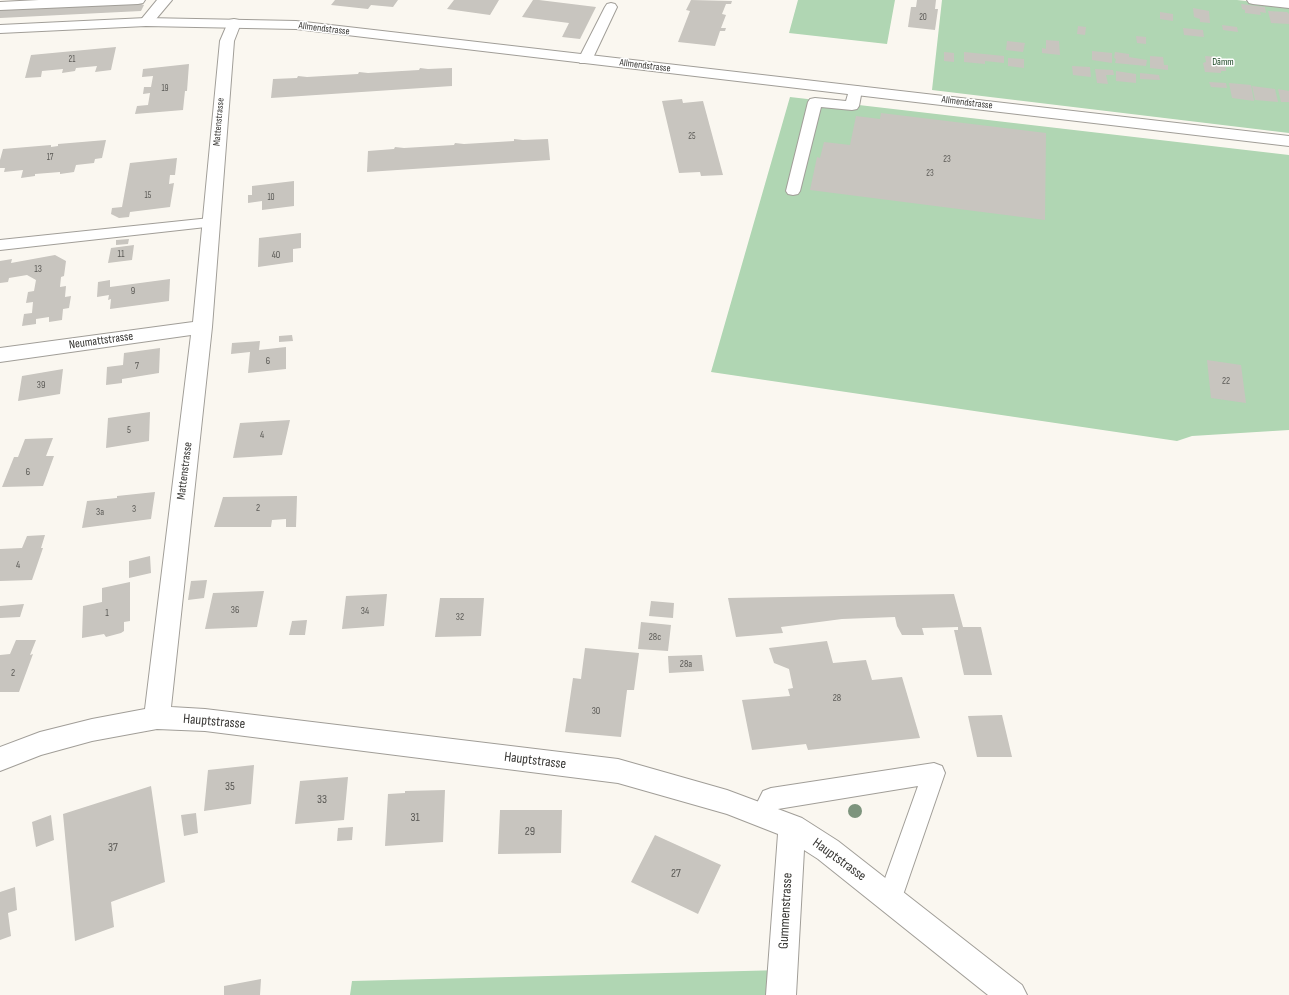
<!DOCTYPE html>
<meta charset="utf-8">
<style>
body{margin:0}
canvas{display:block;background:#faf7f0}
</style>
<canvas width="1289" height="995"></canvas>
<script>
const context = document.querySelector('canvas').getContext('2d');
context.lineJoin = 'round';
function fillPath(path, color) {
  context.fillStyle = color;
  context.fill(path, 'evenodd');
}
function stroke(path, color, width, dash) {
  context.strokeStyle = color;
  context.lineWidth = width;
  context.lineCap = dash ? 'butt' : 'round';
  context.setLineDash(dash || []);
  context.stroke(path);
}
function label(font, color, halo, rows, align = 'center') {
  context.font = font + ' "Sofia Sans Condensed",sans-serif';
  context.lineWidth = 3;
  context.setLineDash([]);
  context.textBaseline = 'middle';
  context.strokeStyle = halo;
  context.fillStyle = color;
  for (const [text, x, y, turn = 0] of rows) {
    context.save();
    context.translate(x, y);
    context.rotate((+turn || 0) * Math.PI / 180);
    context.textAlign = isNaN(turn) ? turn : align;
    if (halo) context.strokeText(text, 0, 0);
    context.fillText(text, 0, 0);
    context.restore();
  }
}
const green = new Path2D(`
 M 798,0 L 895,0 L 887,44 L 789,33 Z
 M 942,0 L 1237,0 L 1289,6 L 1289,133 L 932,90 Z
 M 790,97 L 1289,155 L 1289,430 L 1192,436 L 1177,441 L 711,372 Z
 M 783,970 L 781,995 L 350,995 L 352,981 Z`);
const building = new Path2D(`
 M 335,0 L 398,0 L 393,7 L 371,5 L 368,9 L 331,5 Z
 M 454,0 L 499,0 L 490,15 L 447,9 Z
 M 533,0 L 539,0 L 596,7 L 580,39 L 562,37 L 569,23 L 522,17 Z
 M 691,0 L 732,1 L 731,4 L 726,4 L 722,14 L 726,15 L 721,28 L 726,28 L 725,31 L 720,31 L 715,46 L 678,42 L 690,11 L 686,10 Z
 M 917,0 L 936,0 L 935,9 L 938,9 L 935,30 L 908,27 L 911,7 L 916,7 Z
 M 136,2 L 144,5 L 141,11 L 0,18 L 0,9 Z
 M 1241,4 L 1265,7 L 1266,13 L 1260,12 L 1261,15 L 1245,13 L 1245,10 L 1242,9 Z
 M 1193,8 L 1209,11 L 1210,23 L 1200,22 L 1200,19 L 1194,17 Z
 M 1268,11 L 1287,12 L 1289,14 L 1289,24 L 1271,23 Z
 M 1160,12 L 1173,14 L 1173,21 L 1160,19 Z
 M 1222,25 L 1237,27 L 1238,32 L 1223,30 Z
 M 1078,26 L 1086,27 L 1085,35 L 1077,34 Z
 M 1183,28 L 1203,30 L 1204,37 L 1184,35 Z
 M 1136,36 L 1146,37 L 1146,44 L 1137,43 Z
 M 1046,40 L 1059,41 L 1060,55 L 1042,53 L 1042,48 L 1046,49 Z
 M 1007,41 L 1025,43 L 1023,52 L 1006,50 Z
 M 116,47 L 111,70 L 95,72 L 97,66 L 76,68 L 75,71 L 62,73 L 63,69 L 42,71 L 41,77 L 25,78 L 31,55 Z
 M 1092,51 L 1112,53 L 1112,63 L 1092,60 Z
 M 944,52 L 954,53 L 954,62 L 944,61 Z
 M 964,52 L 1004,56 L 1004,63 L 985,61 L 985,64 L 964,62 Z
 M 1115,52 L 1129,54 L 1129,57 L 1147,60 L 1146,66 L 1115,63 L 1116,59 L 1114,58 Z
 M 1150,56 L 1163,57 L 1164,65 L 1168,65 L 1168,70 L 1150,68 Z
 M 1205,56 L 1218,57 L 1220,63 L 1225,64 L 1226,71 L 1221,71 L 1221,73 L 1205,72 L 1203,63 L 1206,62 Z
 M 1008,58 L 1024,59 L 1024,68 L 1008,66 Z
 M 189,64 L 187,91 L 185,91 L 183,110 L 135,114 L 137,106 L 148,105 L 150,93 L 143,94 L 144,87 L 151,87 L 153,76 L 142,77 L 143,69 Z
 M 1072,66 L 1090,67 L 1091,77 L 1073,75 Z
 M 420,68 L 428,69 L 452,68 L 452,86 L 271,98 L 273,79 L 297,78 L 298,76 L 307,77 L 358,74 L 359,72 L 368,73 L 419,70 Z
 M 1095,69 L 1113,70 L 1114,75 L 1106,75 L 1108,84 L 1097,83 Z
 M 1116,71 L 1136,74 L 1136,83 L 1116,81 Z
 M 1140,73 L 1159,75 L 1160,80 L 1140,79 Z
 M 1209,82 L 1226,83 L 1227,88 L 1211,87 Z
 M 1229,83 L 1251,85 L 1254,101 L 1232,98 Z
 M 1252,86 L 1275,89 L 1278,102 L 1255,100 Z
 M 1278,89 L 1289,91 L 1289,102 L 1281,102 Z
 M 682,99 L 683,103 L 703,101 L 723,175 L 701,176 L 700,172 L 679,173 L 662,101 Z
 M 881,113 L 1046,133 L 1045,220 L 810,190 L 817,157 L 820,158 L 824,142 L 850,145 L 856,116 L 880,119 Z
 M 514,139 L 523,140 L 548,139 L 550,160 L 367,172 L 368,151 L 394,149 L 395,147 L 404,148 L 454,145 L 455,143 L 464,144 L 514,141 Z
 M 106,140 L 102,158 L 95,159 L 94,163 L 76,165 L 74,172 L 60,174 L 60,172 L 35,174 L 35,176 L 21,178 L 23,170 L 4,172 L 5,168 L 0,168 L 0,160 L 3,149 L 51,145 L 51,147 L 58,146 L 58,144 Z
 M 177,158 L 175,175 L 170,175 L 169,184 L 174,183 L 170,207 L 130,212 L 129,217 L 119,218 L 111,214 L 112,208 L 122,207 L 130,163 Z
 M 294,181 L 294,206 L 262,210 L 262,201 L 248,203 L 248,195 L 252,195 L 252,186 Z
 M 301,233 L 301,248 L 293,249 L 293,262 L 258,267 L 259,238 Z
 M 129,239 L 128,244 L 116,245 L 116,240 Z
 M 134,245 L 132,260 L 108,263 L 111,248 Z
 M 55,255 L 66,261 L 64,276 L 61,277 L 60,287 L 66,286 L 65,297 L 71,296 L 69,308 L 63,309 L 62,320 L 49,322 L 49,317 L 36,319 L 36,324 L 22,326 L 24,314 L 32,313 L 33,302 L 26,303 L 28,292 L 34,291 L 36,280 L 27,275 L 9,278 L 8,282 L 0,283 L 0,261 L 12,259 L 11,263 Z
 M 170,279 L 169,301 L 110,309 L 111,299 L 108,300 L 109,295 L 97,297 L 98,282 L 110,280 L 110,287 Z
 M 292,335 L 293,341 L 279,342 L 279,336 Z
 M 260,341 L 259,350 L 286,347 L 286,369 L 248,373 L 250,352 L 231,354 L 232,343 Z
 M 160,348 L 159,373 L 122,379 L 122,383 L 106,385 L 107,367 L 123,365 L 124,353 Z
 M 1207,360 L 1241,365 L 1246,403 L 1211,398 Z
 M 63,369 L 60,394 L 18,401 L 22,376 Z
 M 150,412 L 149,441 L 106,448 L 108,418 Z
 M 290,420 L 282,455 L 233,458 L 240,423 Z
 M 53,438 L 46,456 L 54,456 L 43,486 L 2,487 L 14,457 L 18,457 L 25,439 Z
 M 155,492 L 151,519 L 82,528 L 87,501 L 117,498 L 117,496 Z
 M 297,496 L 296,527 L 286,527 L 286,519 L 272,520 L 271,527 L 214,527 L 223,497 Z
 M 45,535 L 41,548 L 43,548 L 32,580 L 0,581 L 0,549 L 22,548 L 27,536 Z
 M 150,556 L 151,573 L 129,578 L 129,561 Z
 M 207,580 L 204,598 L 188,600 L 191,581 Z
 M 130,582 L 130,621 L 124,622 L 124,631 L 121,633 L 106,637 L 104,634 L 82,638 L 83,606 L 102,602 L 102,588 Z
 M 264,591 L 257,627 L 205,629 L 213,593 Z
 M 387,594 L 384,626 L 342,629 L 346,596 Z
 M 954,594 L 963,627 L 981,627 L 992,675 L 964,675 L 954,630 L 958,630 L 958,627 L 922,628 L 924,635 L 902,635 L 897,626 L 895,617 L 842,619 L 781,627 L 783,633 L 736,637 L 728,598 Z
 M 440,598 L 484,598 L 481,636 L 435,637 Z
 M 651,601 L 674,603 L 673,618 L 649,616 Z
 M 24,604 L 20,617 L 0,618 L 0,606 Z
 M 307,620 L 305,635 L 289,635 L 292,621 Z
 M 641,622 L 671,625 L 668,651 L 638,649 Z
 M 16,640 L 36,640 L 30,655 L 33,654 L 19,692 L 0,692 L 0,655 L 10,654 Z
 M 827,641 L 833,663 L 866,660 L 872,680 L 902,677 L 920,738 L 808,750 L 806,744 L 752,750 L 742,700 L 790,696 L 788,689 L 793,688 L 789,669 L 774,663 L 769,648 Z
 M 585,648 L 639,653 L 634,690 L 627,690 L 621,737 L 565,732 L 573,678 L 581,679 Z
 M 702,655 L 704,671 L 669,673 L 668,656 Z
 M 1002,715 L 1012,757 L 977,757 L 968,716 Z
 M 254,765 L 251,804 L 204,811 L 208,770 Z
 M 348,777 L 344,820 L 295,824 L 300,781 Z
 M 151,786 L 165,882 L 111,902 L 114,927 L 75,941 L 63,814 Z
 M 445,790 L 443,842 L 385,846 L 388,794 L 405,793 L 405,791 Z
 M 500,810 L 562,810 L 561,853 L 498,854 Z
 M 196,813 L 198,833 L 184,836 L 181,815 Z
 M 51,815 L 54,840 L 36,847 L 32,822 Z
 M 353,827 L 352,840 L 337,841 L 338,828 Z
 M 655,835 L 721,865 L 698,914 L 631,882 Z
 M 15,887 L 17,910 L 8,913 L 11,936 L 0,940 L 0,892 Z
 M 261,979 L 260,995 L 224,995 L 224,986 Z`);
const lane = new Path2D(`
 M 1247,0 L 1289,0 L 1289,8 L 1253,4 L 1249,3 Z
 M 611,3 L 615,4 L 617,7 L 592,60 L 590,63 L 580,63 L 578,60 L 605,7 L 607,4 Z
 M 855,86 L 860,87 L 862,90 L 859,106 L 857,109 L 852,110 L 821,107 L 800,191 L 798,194 L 793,195 L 788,194 L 786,191 L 808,102 L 810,99 L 815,98 L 846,101 L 850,87 Z
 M 210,218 L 215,220 L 218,223 L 215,226 L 0,250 L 0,240 Z
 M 934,763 L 942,766 L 945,773 L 902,898 L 899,906 L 890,910 L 881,906 L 878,898 L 918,786 L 778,809 L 771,823 L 763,826 L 755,823 L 751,815 L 763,791 L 771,788 Z`);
const street = new Path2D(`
 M 39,0 L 145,0 L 143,3 L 138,4 L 0,10 L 0,2 Z
 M 157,0 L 172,0 L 151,25 L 146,26 L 141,25 L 139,22 Z
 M 234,19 L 239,20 L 241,23 L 234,41 L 212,327 L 171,707 L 205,709 L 618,759 L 727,790 L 802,818 L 838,841 L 1022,985 L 1027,995 L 988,995 L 818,859 L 804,850 L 796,995 L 766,995 L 778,834 L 727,814 L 618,783 L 205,731 L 157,729 L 92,741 L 41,755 L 0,771 L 0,747 L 40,732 L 92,719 L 145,709 L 191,335 L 0,362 L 0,348 L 193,322 L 220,41 L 229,20 Z`);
const secondary = new Path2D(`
 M 146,18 L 296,21 L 1289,136 L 1289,146 L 296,29 L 146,26 L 0,33 L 0,25 Z`);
const trees = [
 [855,811]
];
const farNumbernames = [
 ["20",923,18],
 ["21",72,60],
 ["19",165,89],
 ["25",692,137],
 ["17",50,158],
 ["23",947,160],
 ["23",930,174],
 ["15",148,196],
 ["10",271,198]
];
const farStreetnames = [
 ["Allmendstrasse",324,29,7],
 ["Allmendstrasse",645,66,7],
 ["Allmendstrasse",967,103,7],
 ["Mattenstrasse",219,122,-85]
];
const farParknames = [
 ["Dämm",1223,62]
];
const numberNames = [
 ["11",121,254],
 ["40",276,255],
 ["13",38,269],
 ["9",133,291],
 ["6",268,361],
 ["7",137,366],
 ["22",1226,381],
 ["39",41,385],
 ["5",129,430],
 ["4",262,435],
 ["6",28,472],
 ["2",258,508],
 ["3",134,509],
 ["3a",100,512],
 ["4",18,565],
 ["36",235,610],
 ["34",365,611],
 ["1",107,613],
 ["32",460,617],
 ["28c",655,637],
 ["28a",686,664],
 ["2",13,673],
 ["28",837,698],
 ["30",596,711]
];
const streetNames = [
 ["Neumattstrasse",101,341,-8],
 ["Mattenstrasse",185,471,-83]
];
const nearNumbernames = [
 ["35",230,787],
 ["33",322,800],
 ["31",415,818],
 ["29",530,832],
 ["37",113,848],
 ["27",676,874]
];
const nearStreetnames = [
 ["Hauptstrasse",214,722,5],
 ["Hauptstrasse",535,761,7],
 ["Hauptstrasse",839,860,36],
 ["Gummenstrasse",786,911,-87]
];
fillPath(green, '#b0d6b3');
fillPath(building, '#c8c5bf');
stroke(lane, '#a19e98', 2);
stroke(street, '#a19e98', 2);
stroke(secondary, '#a19e98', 2);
fillPath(lane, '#fff');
fillPath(street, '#fff');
fillPath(secondary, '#fff');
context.fillStyle = '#7d947d';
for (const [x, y] of trees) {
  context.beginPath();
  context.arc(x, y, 7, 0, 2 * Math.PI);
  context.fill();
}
label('9px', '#5a5955', null, farNumbernames);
label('10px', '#363532', '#fff', farStreetnames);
label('10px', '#17431f', '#fff', farParknames);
label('10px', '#5a5955', null, numberNames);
label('12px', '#363532', '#fff', streetNames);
label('12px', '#5a5955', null, nearNumbernames);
label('14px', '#363532', '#fff', nearStreetnames);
</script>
